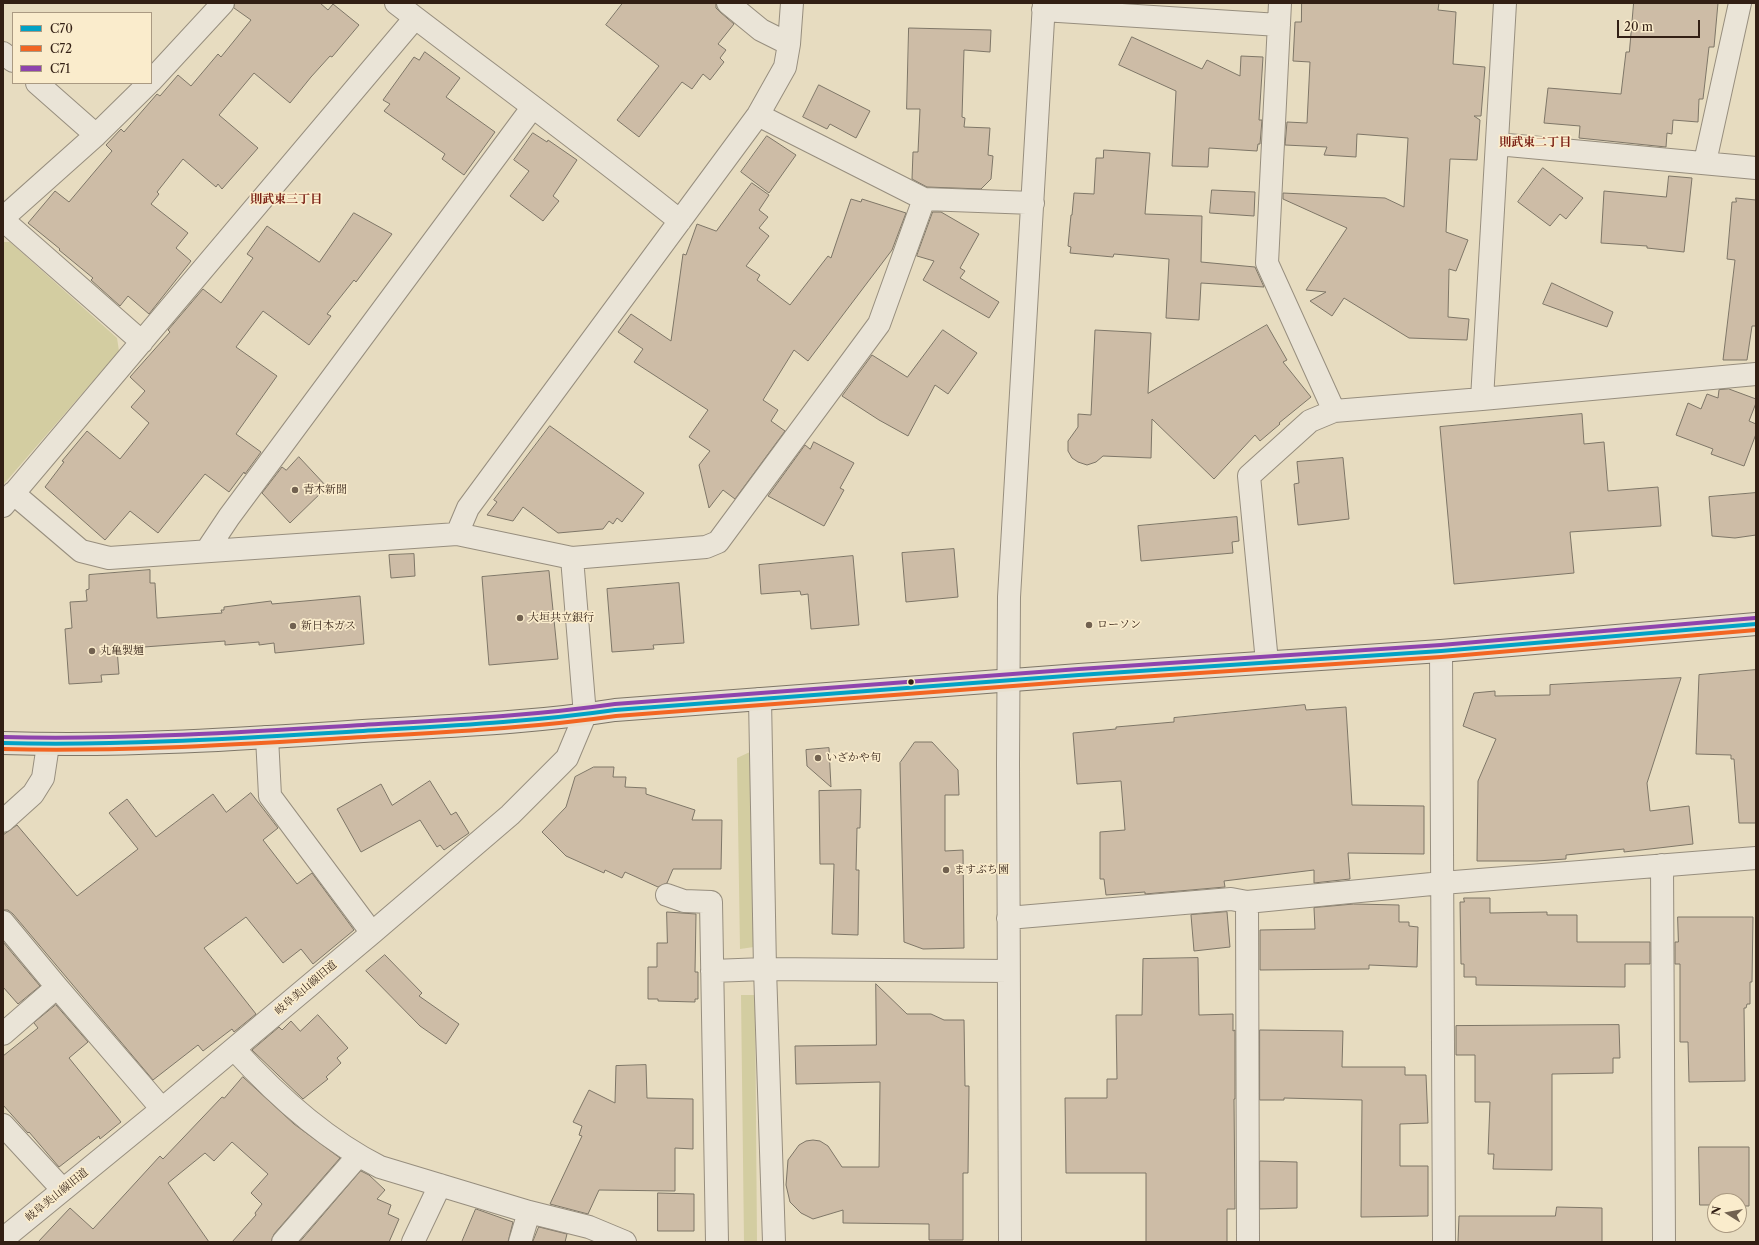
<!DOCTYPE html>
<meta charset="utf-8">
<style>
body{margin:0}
#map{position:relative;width:1759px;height:1245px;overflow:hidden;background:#e7dcc0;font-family:"Libre Caslon Text",serif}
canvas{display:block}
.frame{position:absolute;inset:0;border:4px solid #321f14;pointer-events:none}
.legend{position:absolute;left:12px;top:12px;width:140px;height:72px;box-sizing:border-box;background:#faeccc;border:1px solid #aa9a82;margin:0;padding:5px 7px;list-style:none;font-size:12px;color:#321f14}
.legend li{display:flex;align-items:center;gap:8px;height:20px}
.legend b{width:20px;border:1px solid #aa9a82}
.north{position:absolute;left:1707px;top:1193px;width:40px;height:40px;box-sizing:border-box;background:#faeccc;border:1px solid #aa9a82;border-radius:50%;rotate:281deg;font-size:11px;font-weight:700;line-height:16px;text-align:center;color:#321f14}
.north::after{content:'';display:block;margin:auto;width:14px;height:18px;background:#716150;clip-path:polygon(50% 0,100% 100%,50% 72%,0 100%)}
.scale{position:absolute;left:1617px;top:20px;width:83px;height:18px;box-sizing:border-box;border:2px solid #321f14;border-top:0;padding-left:5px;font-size:12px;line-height:14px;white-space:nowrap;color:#321f14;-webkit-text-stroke:3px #faeccc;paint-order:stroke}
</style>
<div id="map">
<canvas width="1759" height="1245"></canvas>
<div class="frame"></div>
<ul class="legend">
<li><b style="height:5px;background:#02a2c5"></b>C70</li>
<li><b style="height:5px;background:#f26522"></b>C72</li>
<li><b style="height:5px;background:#8e44ad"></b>C71</li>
</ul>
<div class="north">N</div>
<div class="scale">20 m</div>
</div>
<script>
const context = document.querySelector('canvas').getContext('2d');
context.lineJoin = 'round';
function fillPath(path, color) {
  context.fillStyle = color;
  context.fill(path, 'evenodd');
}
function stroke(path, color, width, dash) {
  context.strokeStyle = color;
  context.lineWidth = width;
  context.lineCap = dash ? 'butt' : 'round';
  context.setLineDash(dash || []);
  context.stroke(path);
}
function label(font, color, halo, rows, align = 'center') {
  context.font = font + ' "Libre Caslon Text","Noto Serif JP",serif';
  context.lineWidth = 3.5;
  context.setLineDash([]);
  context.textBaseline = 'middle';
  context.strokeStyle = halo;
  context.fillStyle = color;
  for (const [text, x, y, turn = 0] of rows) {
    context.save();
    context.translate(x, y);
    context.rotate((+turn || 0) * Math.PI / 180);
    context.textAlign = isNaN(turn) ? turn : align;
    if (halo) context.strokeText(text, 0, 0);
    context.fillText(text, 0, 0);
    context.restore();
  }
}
const green = new Path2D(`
 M 3,242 L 10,242 L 117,338 L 119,351 L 3,485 Z
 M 752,751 L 754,947 L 740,949 L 737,758 Z
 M 741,995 L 755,995 L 757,1242 L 744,1242 Z`);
const building = new Path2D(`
 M 235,3 L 320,3 L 328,10 L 333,4 L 359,25 L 332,57 L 330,56 L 311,77 L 290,103 L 254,73 L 219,115 L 258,148 L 222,189 L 218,184 L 216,187 L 183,159 L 157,192 L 159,194 L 151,204 L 188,233 L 176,248 L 191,261 L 149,314 L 128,296 L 120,306 L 91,280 L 93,278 L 59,250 L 60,249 L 28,223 L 55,191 L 69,202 L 112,151 L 106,145 L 121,129 L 124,132 L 157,94 L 160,96 L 178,75 L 191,86 L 218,54 L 221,57 L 251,20 L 234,8 Z
 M 623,3 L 716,3 L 716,8 L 720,12 L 734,24 L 718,44 L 726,50 L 720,58 L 724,62 L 710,80 L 703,74 L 692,89 L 682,82 L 639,137 L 617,120 L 659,66 L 606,25 Z
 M 1302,3 L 1439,3 L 1438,10 L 1456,12 L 1453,64 L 1485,67 L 1481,116 L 1474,116 L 1480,120 L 1477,160 L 1450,159 L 1446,232 L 1468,240 L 1456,271 L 1449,269 L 1448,317 L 1469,319 L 1467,340 L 1409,338 L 1344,298 L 1332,316 L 1310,301 L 1326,292 L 1306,290 L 1347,228 L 1283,199 L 1283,193 L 1385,198 L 1404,207 L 1408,138 L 1357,134 L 1356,157 L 1324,155 L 1327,147 L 1285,145 L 1287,122 L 1307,123 L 1310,62 L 1293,61 L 1295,22 L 1301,22 Z
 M 1634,3 L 1718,3 L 1714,47 L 1709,47 L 1703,99 L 1699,99 L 1698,122 L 1673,120 L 1672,134 L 1667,133 L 1666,147 L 1579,138 L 1580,126 L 1544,123 L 1548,88 L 1621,94 L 1626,52 L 1629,52 Z
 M 909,28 L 991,30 L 990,52 L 964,50 L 962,117 L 965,118 L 964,127 L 990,128 L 988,155 L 993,156 L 991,179 L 981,189 L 927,187 L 912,179 L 913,152 L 918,152 L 920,109 L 907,109 Z
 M 1132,37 L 1202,69 L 1207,60 L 1240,76 L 1241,56 L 1263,57 L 1259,120 L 1262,120 L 1260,144 L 1258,144 L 1257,151 L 1209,148 L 1208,167 L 1172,166 L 1176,91 L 1119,65 Z
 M 425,52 L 460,78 L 446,97 L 495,132 L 464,175 L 442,159 L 445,154 L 384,111 L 390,104 L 383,100 L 414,57 L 419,60 Z
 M 819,85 L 870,111 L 856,138 L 830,124 L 827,129 L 803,117 Z
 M 533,133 L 547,142 L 548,140 L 577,160 L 553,196 L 559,201 L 543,221 L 510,196 L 529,171 L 514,160 Z
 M 767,136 L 796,155 L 769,193 L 741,172 Z
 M 1104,150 L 1150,153 L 1145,214 L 1202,216 L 1201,262 L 1255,267 L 1264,287 L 1201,283 L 1199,320 L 1166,318 L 1169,259 L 1114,254 L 1113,257 L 1070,253 L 1071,247 L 1068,246 L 1071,215 L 1072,215 L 1074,193 L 1094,194 L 1096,158 L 1103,158 Z
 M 1543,168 L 1583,198 L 1566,219 L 1560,214 L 1550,226 L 1518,202 Z
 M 1669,176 L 1692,178 L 1684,252 L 1647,248 L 1647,246 L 1601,243 L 1604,191 L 1666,197 Z
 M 752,183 L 769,195 L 759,210 L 768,217 L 759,228 L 769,236 L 746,266 L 760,275 L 757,280 L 790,305 L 828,256 L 831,258 L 851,199 L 861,202 L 862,199 L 906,213 L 892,250 L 808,361 L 794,350 L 763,400 L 778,410 L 771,421 L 785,431 L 735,499 L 723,490 L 709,508 L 699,465 L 710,451 L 689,437 L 708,410 L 634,362 L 643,349 L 618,332 L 631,314 L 671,341 L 683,254 L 686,255 L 697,224 L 716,231 Z
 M 1212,190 L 1255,192 L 1254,216 L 1210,213 Z
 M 1736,198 L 1756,200 L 1756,326 L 1752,326 L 1747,360 L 1723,360 L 1735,260 L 1727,259 L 1732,202 L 1736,202 Z
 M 933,212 L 941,212 L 979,234 L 960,268 L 965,271 L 960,278 L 999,302 L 989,318 L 923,280 L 934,261 L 917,256 Z
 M 354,213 L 392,234 L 356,282 L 354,280 L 327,314 L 331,316 L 309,345 L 263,311 L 236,347 L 277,376 L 236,434 L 261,452 L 245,474 L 244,472 L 229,492 L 205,474 L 158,533 L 130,511 L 105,540 L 45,487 L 64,462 L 62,461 L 87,431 L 120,459 L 149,423 L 131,407 L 145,391 L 130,377 L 170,332 L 168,330 L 203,289 L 221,303 L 253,258 L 247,254 L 267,226 L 319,262 Z
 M 1552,283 L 1613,312 L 1607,327 L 1543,304 Z
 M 1267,325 L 1287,360 L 1283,362 L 1311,397 L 1279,423 L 1280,424 L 1260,441 L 1255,435 L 1214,479 L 1152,419 L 1151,458 L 1103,456 L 1096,462 L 1087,465 L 1078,462 L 1072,458 L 1068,451 L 1068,441 L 1078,427 L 1078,414 L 1091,415 L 1095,330 L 1151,333 L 1148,393 Z
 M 943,330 L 977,353 L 948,394 L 935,385 L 908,436 L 879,420 L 842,396 L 872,355 L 907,377 Z
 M 1729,389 L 1756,399 L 1756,403 L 1749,421 L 1756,424 L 1756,434 L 1744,466 L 1711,454 L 1713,449 L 1676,435 L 1688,403 L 1701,409 L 1707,394 L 1718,398 L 1719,390 Z
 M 1582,414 L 1584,444 L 1604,442 L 1608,491 L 1658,487 L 1661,526 L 1570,532 L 1574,573 L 1454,584 L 1440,427 Z
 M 550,426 L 644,493 L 622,522 L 617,518 L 613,524 L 609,521 L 603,529 L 558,533 L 523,507 L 513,521 L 487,515 L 497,502 L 494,500 Z
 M 814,442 L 854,463 L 840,488 L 844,490 L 824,526 L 768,496 L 805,445 L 810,449 Z
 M 299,457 L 327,487 L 290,523 L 262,493 L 282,467 L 286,470 Z
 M 1343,458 L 1349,519 L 1298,525 L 1294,484 L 1299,483 L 1297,462 Z
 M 1756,493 L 1756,535 L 1735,538 L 1712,536 L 1709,497 Z
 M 1237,517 L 1239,541 L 1232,542 L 1233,553 L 1141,561 L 1138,526 Z
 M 954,549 L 958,597 L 906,602 L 902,553 Z
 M 414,554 L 415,576 L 391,578 L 389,555 Z
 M 853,556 L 859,625 L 811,629 L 808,594 L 801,595 L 800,591 L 761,594 L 759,565 Z
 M 150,570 L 150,583 L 155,583 L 157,618 L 222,613 L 221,610 L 224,610 L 224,607 L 271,601 L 272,604 L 360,596 L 364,644 L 275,653 L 274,643 L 259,645 L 259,642 L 225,645 L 225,641 L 117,649 L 119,674 L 101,675 L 102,682 L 69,684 L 65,629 L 72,628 L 70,602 L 87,601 L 86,590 L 89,589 L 89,575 Z
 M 549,571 L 558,659 L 489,665 L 482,577 Z
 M 679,583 L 684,643 L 653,645 L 654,649 L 612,652 L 607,589 Z
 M 1756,670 L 1756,823 L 1739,823 L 1734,759 L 1731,759 L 1731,755 L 1696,754 L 1699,675 Z
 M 1681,678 L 1647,783 L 1650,811 L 1689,806 L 1693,844 L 1624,852 L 1624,849 L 1566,855 L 1566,859 L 1537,861 L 1477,861 L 1478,781 L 1496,739 L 1463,726 L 1474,693 L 1495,691 L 1495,696 L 1550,695 L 1550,685 Z
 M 1305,705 L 1306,710 L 1346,707 L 1352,805 L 1424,806 L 1424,854 L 1348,853 L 1350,879 L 1314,883 L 1314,870 L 1224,881 L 1225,887 L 1145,894 L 1145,892 L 1106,895 L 1104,879 L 1100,879 L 1100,832 L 1125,830 L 1121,781 L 1077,784 L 1073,733 L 1116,729 L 1116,727 L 1174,722 L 1174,718 Z
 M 915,742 L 932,742 L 958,770 L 959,795 L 945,795 L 945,851 L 963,850 L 964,948 L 923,949 L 904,942 L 900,763 Z
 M 829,748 L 831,787 L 807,766 L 806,750 Z
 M 594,767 L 614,767 L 613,777 L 626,777 L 625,787 L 646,788 L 646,794 L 695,810 L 692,820 L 722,820 L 721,869 L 673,869 L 667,883 L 658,887 L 625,872 L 622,878 L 605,870 L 604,873 L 566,856 L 542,832 L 566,807 L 575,777 Z
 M 430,781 L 451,815 L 456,812 L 469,833 L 444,850 L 440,845 L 437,847 L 420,820 L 361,852 L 337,809 L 381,784 L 392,805 Z
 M 861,790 L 860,828 L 857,828 L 856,870 L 859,870 L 858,935 L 832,934 L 834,864 L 820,864 L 819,791 Z
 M 251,793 L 278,828 L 263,840 L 297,884 L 312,873 L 354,930 L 313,964 L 301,949 L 283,963 L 246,917 L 204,948 L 256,1014 L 234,1032 L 232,1029 L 203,1051 L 198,1045 L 153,1080 L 13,914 L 8,910 L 3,910 L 3,835 L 17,825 L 77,896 L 138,849 L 109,813 L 127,799 L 156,837 L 213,794 L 226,812 Z
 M 1464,898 L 1490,898 L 1490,913 L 1547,912 L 1547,915 L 1577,915 L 1577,942 L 1650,942 L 1650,964 L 1625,964 L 1625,987 L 1476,985 L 1476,977 L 1464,977 L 1464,964 L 1461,964 L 1460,902 L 1464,902 Z
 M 1354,904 L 1399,905 L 1399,922 L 1409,922 L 1409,926 L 1418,927 L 1417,967 L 1369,965 L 1369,969 L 1260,970 L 1260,930 L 1315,929 L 1314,908 Z
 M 667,912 L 696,914 L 695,972 L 698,972 L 698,999 L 695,999 L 695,1002 L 658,1001 L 658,999 L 648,999 L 648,967 L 657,967 L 657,943 L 667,943 Z
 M 1227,912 L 1230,947 L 1194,951 L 1191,915 Z
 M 1678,917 L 1753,917 L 1752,982 L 1750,982 L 1750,1004 L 1747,1004 L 1746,1008 L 1744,1008 L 1745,1081 L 1689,1082 L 1688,1042 L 1680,1042 L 1680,964 L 1675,964 L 1675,942 L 1678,942 Z
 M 3,942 L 40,986 L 18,1004 L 3,987 Z
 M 385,955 L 422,993 L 419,996 L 459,1024 L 446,1044 L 420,1026 L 366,971 Z
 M 1198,958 L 1199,1015 L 1233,1014 L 1233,1031 L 1235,1030 L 1235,1099 L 1234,1099 L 1235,1209 L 1227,1209 L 1227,1242 L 1146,1242 L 1146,1173 L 1066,1173 L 1065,1098 L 1107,1098 L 1107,1079 L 1117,1079 L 1116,1015 L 1142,1015 L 1143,959 Z
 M 876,984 L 907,1014 L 931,1014 L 944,1020 L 964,1020 L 965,1086 L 969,1086 L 968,1173 L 963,1173 L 963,1240 L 929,1240 L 929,1224 L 843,1223 L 843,1210 L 813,1219 L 801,1213 L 790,1202 L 786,1185 L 788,1160 L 799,1145 L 806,1141 L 813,1140 L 820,1141 L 828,1146 L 842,1167 L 879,1167 L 880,1082 L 796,1084 L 795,1046 L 876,1045 Z
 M 56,1005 L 88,1042 L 69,1058 L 121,1122 L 100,1139 L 99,1136 L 59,1167 L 29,1132 L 28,1133 L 3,1105 L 3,1056 L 38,1028 L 34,1023 Z
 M 318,1015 L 348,1048 L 337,1058 L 341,1063 L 326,1077 L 328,1079 L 303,1099 L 252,1050 L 279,1027 L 282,1030 L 291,1021 L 300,1031 Z
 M 1619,1025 L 1620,1058 L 1613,1058 L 1613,1073 L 1552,1074 L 1552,1170 L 1493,1169 L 1494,1154 L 1488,1154 L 1490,1102 L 1475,1102 L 1475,1055 L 1456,1055 L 1456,1026 Z
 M 1260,1030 L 1343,1031 L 1342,1067 L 1405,1067 L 1405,1075 L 1426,1075 L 1428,1123 L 1400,1124 L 1400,1166 L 1428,1166 L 1428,1216 L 1361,1217 L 1362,1100 L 1284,1098 L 1284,1100 L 1260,1100 Z
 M 646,1065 L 647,1098 L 693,1099 L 693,1149 L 675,1148 L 675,1191 L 599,1190 L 588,1214 L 550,1204 L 582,1136 L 579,1135 L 582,1126 L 573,1122 L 589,1090 L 615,1103 L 616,1066 Z
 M 243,1077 L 294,1124 L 340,1158 L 274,1234 L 271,1242 L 232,1242 L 256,1215 L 255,1213 L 262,1204 L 251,1193 L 268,1174 L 232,1142 L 214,1161 L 205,1153 L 168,1183 L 209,1242 L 38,1242 L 70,1208 L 93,1229 L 160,1156 L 163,1159 L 222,1097 L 224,1098 Z
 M 1699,1147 L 1749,1147 L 1749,1206 L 1739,1206 L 1739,1201 L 1715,1201 L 1715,1205 L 1700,1205 Z
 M 1260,1161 L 1297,1162 L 1297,1208 L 1260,1209 Z
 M 361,1171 L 369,1175 L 385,1190 L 377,1199 L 391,1205 L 388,1214 L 399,1219 L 389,1242 L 300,1242 Z
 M 658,1193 L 694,1194 L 694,1231 L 658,1231 Z
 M 1557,1207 L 1602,1208 L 1602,1242 L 1458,1242 L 1459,1216 L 1555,1216 Z
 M 476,1209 L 513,1222 L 508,1242 L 462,1242 Z
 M 539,1227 L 567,1234 L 565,1242 L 533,1242 Z`);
const minor = new Path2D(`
 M 396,3 C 491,76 587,146 680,221
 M 728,3 L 761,30 L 789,44
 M 1280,3 L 1267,263 L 1334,411
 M 1043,10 L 1279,25
 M 3,53 L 13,61
 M 151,81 L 223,3
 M 37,83 L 96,135
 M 758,115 L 924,199 L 1033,203
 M 1497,144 L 1756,168
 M 1705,162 L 1740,3
 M 3,218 L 96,135 L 149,83
 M 3,220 L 142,342
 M 1482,399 L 1756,374
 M 13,493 L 81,551 L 109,558 L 457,534 L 572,558 L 706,547 L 718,542 L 879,324 L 924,199
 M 3,506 L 415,18
 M 457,534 L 468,508 L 758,115 L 785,67 L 789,44 L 792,3
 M 207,550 L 229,517 L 532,108
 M 1441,651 L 1444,1242
 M 1267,662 L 1249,476 L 1310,421 L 1334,411 L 1482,399 L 1505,3
 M 760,699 L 765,969 L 774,1242
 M 267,737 L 270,796 L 372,933
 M 3,821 L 33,794 L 43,778 L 48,745
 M 1662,865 L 1664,1242
 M 667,895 L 684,901 L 711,902 L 717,1242
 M 1247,902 L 1248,1242
 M 1008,918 L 1231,899 L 1247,902 L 1442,883 L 1756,858
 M 3,922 L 57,987 L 162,1109
 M 712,971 L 765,969 L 1008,971
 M 3,1034 L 57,987
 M 234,1049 C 276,1095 324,1139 380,1167 L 529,1212 L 589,1227 L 625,1242
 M 3,1125 L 63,1190
 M 3,1239 L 162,1109 L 372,933 L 510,815 L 567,758 L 585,715 L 572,558
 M 283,1242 L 358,1156
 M 413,1242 L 440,1185
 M 520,1242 L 529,1212
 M 1010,1242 L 1008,763 L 1009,597 L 1044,3`);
const major = new Path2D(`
 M 3,743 C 123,747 244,739 363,731 C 446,726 533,723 615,710 L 1079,675 L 1441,651 L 1756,624`);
const bus1 = new Path2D(`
 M 3,743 C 123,746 243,738 363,731 C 447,726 531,722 615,710 L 1079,675 L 1441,651 L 1756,624`);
const bus2 = new Path2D(`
 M 3,749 C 124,752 243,744 364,737 C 448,732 532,728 616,716 L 1079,681 L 1441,657 L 1756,630`);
const bus3 = new Path2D(`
 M 3,737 C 123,740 243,732 363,725 C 447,720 531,716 615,704 L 1079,669 L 1441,645 L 1755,618`);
const markers = [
 [295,490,4,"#716150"],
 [520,618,4,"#716150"],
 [1089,625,4,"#716150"],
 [293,626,4,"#716150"],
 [92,651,4,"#716150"],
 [911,682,3.5,"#321f14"],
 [818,758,4,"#716150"],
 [946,870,4,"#716150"]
];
const poiNames = [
 ["青木新聞",303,490],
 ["大垣共立銀行",528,618],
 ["ローソン",1097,625],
 ["新日本ガス",301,626],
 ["丸亀製麺",100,651],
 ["いざかや旬",826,758],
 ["ますぶち園",954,870]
];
const streetNames = [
 ["岐阜美山線旧道",306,988,-40],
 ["岐阜美山線旧道",57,1195,-39]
];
const neighbourhoodNames = [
 ["則武東二丁目",1535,143],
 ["則武東三丁目",286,200]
];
fillPath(green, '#d3cda1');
fillPath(building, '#cdbca6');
stroke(building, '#7e7667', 1);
stroke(minor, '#978e7e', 24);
stroke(major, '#7e7667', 24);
stroke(minor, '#eae4d7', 22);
stroke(major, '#e7e0d0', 22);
stroke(bus1, '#02a2c5', 4);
stroke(bus2, '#f26522', 4);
stroke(bus3, '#8e44ad', 4);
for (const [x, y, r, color] of markers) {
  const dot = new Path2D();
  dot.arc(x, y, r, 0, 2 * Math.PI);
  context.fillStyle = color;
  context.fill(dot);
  stroke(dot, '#faeccc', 1.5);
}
label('11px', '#321f14', '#faeccc', poiNames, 'left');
label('11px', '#321f14', '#faeccc', streetNames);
label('bold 12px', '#7a1f14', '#faeccc', neighbourhoodNames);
</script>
